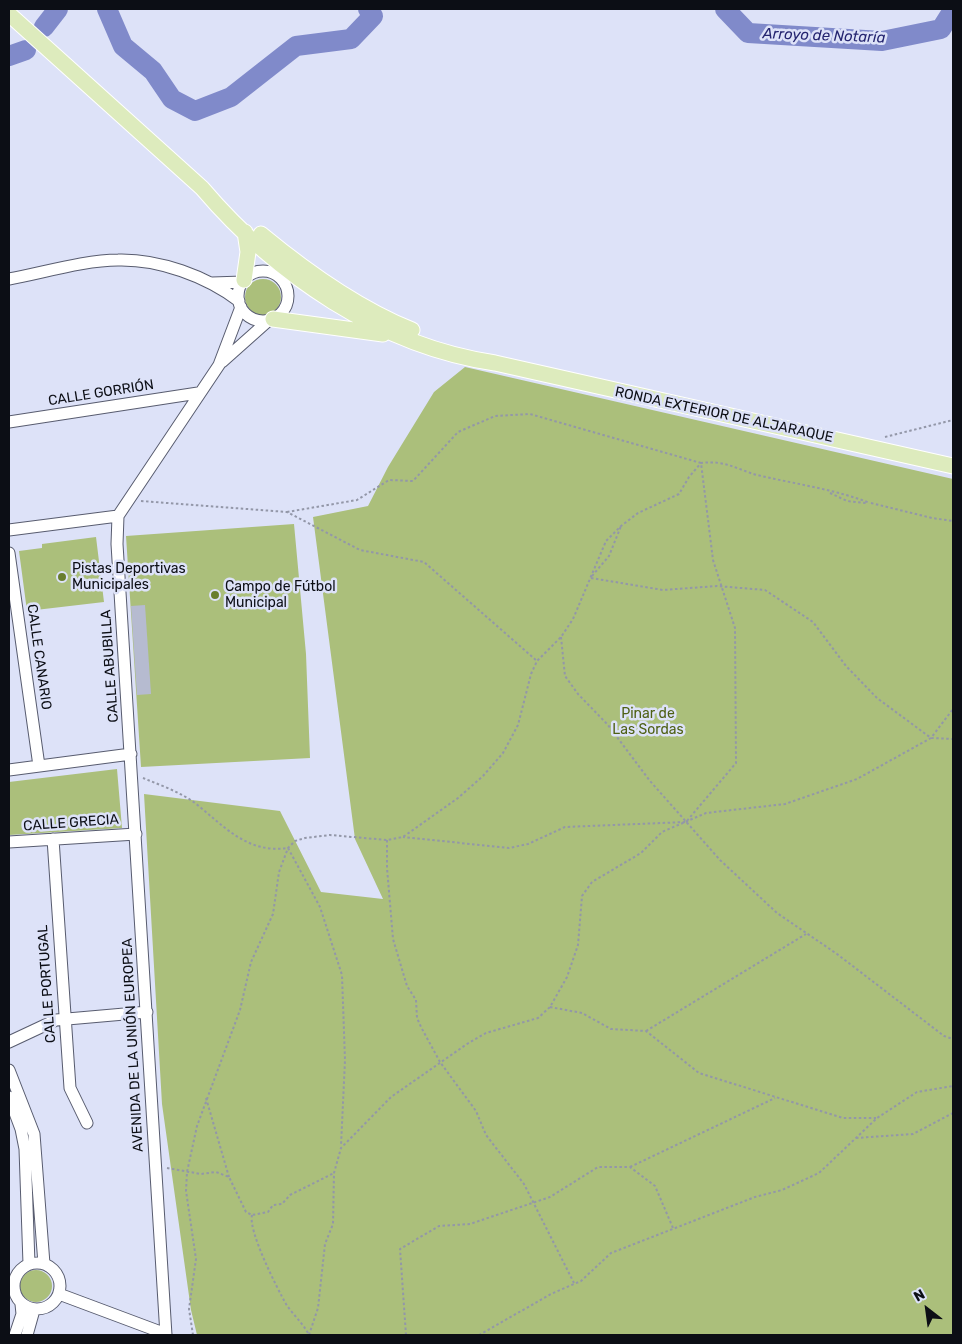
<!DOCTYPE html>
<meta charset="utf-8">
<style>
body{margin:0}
#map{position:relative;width:962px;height:1344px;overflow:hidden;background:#dde2f8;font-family:Rubik,sans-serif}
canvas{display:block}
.frame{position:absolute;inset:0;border:10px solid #0c0e15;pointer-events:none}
.north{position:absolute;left:902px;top:1284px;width:50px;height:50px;-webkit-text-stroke:4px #dde2f8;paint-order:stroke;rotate:330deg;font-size:14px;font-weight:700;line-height:20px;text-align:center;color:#0c0e15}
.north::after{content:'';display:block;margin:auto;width:18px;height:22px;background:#0c0e15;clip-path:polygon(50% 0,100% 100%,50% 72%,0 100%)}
</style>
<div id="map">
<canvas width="962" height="1344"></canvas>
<div class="frame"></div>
<div class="north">N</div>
</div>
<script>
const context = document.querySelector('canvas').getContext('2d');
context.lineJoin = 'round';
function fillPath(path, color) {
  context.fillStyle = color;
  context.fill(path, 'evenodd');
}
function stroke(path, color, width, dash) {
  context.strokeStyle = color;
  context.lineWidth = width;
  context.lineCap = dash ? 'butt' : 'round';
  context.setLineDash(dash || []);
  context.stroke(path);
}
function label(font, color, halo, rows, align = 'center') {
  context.font = font + ' Rubik,sans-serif';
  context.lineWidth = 5;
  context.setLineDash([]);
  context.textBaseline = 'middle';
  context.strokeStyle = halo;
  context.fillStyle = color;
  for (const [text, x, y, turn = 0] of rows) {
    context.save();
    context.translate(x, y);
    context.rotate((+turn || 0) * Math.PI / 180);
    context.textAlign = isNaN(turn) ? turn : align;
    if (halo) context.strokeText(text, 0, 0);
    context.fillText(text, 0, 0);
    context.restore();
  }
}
const green = new Path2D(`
 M245 297a18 18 0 1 1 36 0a18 18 0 1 1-36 0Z
 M 465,367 L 953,479 L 953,1335 L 197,1335 L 191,1310 L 162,1104 L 144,794 L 280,811 L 321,892 L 383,899 L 355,839 L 313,517 L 368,506 L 388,467 L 434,392 Z
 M 294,524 L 306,654 L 310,758 L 141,767 L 126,536 Z
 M 96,537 L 104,602 L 27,611 L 19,551 L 42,548 L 42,544 Z
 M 117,769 L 122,828 L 9,835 L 9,782 Z
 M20 1286a16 16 0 1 1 32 0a16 16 0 1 1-32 0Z`);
const river = new Path2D(`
 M 107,9 L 123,46 L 153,71 L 172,99 L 195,111 L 231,97 L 296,46 L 351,39 L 373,16 L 368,9
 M 725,9 L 748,33 L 882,41 L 941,29 L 953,10
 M 44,27 L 58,9
 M 9,56 L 26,50`);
const building = new Path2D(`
 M 145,605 L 151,694 L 137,695 L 131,606 Z`);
const path = new Path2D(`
 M 885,437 L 953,420
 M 830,493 L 847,501 L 866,503
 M 141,501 L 287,512 L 360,550 L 424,562 L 537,661
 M 871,503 L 932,518 L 953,521
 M 287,512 L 357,500 L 389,480 L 413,481 L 458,432 L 495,416 L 530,414 L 701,463 L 713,560 L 735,628 L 736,763 L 686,822 L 565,827 L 528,844 L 509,848 L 403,837
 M 592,576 L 609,556 L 621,526
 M 591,578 L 663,590 L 717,586 L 765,590 L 813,622 L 846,666 L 877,698 L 931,738 L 953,739
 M 561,637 L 565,676 L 578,694 L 608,725 L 650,781 L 720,860 L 777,913 L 837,954 L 944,1036 L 953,1039
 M 143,778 C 160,785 180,792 195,803 C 224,826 247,854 288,848 L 320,907 L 342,975 L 345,1060 L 341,1146
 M 387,840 L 387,868 L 393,939 L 407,986 L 416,1000 L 417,1018 L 421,1027 L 440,1062 L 476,1111 L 486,1135 L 524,1184 L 574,1283
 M 550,1007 L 582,1013 L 611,1029 L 646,1031 L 699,1073 L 843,1118 L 876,1118
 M 646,1031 L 806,934
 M 206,1098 L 229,1177
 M 856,1138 L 913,1134 L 953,1113
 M 630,1167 L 775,1098
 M 167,1168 L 201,1174 L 216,1172 L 229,1177 L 246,1212 L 252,1215 L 268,1212 L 273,1205 L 282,1204 L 290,1195 L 334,1173
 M 252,1215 C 248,1231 277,1288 286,1304 C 293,1315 303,1323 309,1335
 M 193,1335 L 189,1309 L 196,1259 L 186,1191 L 187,1172 L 197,1126 L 240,1010 L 251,962 L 273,914 L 279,872 L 288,848 L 295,841 L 305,838 L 330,835 L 387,840 L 403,837 L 458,798 L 483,776 L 503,753 L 518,725 L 531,674 L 537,661 L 561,637 L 573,619 L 606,541 L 621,526 L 638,513 L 679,494 L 689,477 L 701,463 C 725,460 736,469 757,475 C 795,484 834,489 870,503
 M 309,1335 L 318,1308 L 325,1244 L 333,1224 L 334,1173 L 341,1148 L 391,1097 L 467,1044 L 486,1033 L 538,1018 L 550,1007 L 567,977 L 578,945 L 582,896 L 592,882 L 641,853 L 662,832 L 706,813 L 785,804 L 857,779 L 931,738 L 953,709
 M 406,1335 L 400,1249 L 439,1226 L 470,1224 L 550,1197 L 598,1167 L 630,1167 L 655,1186 L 673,1228
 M 479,1335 L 551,1294 L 581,1281 L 611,1253 L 755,1197 L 782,1190 L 819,1173 L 877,1118 L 917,1092 L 953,1086`);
const minor = new Path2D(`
 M238 296a25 25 0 1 1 50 0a25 25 0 1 1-50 0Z
 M 9,279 C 42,273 85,260 118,260 C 159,259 206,276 239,301
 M 212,283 L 243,282
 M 222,362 L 268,321
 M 9,422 L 198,393
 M 118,516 L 117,544 L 166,1335
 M 9,530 L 118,516 L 219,365 L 241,307
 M 9,553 L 39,766
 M 9,770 L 131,754
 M 53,839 L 70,1088 L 87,1123
 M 9,842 L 136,834
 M 9,1042 L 56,1020 L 147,1012
 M 9,1070 L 34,1134 L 44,1264
 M 9,1097 L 21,1129 L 25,1149 L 29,1264
 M14 1286a23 23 0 1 1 46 0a23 23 0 1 1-46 0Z
 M 59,1294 L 166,1334
 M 15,1335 L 22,1314 L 21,1304
 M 27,1335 L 34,1310`);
const major = new Path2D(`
 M 9,14 L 202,188 C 276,275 380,346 495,363 L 953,466
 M 261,234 C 307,272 357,308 412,330
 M 244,280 L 248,252 L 245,232
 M 273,319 L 383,334`);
const markers = [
 [62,577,5,"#697e2e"],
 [215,595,5,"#697e2e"]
];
const streetNames = [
 ["CALLE GORRIÓN",101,393,-9],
 ["RONDA EXTERIOR DE ALJARAQUE",724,415,12],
 ["CALLE CANARIO",39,657,82],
 ["CALLE ABUBILLA",110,666,-94],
 ["CALLE GRECIA",71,823,-4],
 ["CALLE PORTUGAL",47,984,-94],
 ["AVENIDA DE LA UNIÓN EUROPEA",133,1045,-93]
];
const poiNames = [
 ["Pistas Deportivas",72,569],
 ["Municipales",72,585],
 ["Campo de Fútbol",225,587],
 ["Municipal",225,603]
];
const parkNames = [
 ["Pinar de",648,714],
 ["Las Sordas",648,730]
];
const waterNames = [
 ["Arroyo de Notaría",824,36,2]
];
fillPath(green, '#abbf7b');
stroke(river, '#808aca', 20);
fillPath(building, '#b6bbd0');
stroke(minor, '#585c6f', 13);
stroke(major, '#fff', 17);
stroke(path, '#9397a8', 2, [2.5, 2.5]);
stroke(minor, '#fff', 11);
stroke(major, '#ddebbd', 15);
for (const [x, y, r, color] of markers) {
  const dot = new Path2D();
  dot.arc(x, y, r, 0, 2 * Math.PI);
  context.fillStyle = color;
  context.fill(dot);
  stroke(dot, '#dde2f8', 2);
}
label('14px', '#0c0e15', '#dde2f8', streetNames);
label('14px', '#0c0e15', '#dde2f8', poiNames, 'left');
label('14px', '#4e6014', '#dde2f8', parkNames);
label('italic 15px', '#252570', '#dde2f8', waterNames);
</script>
